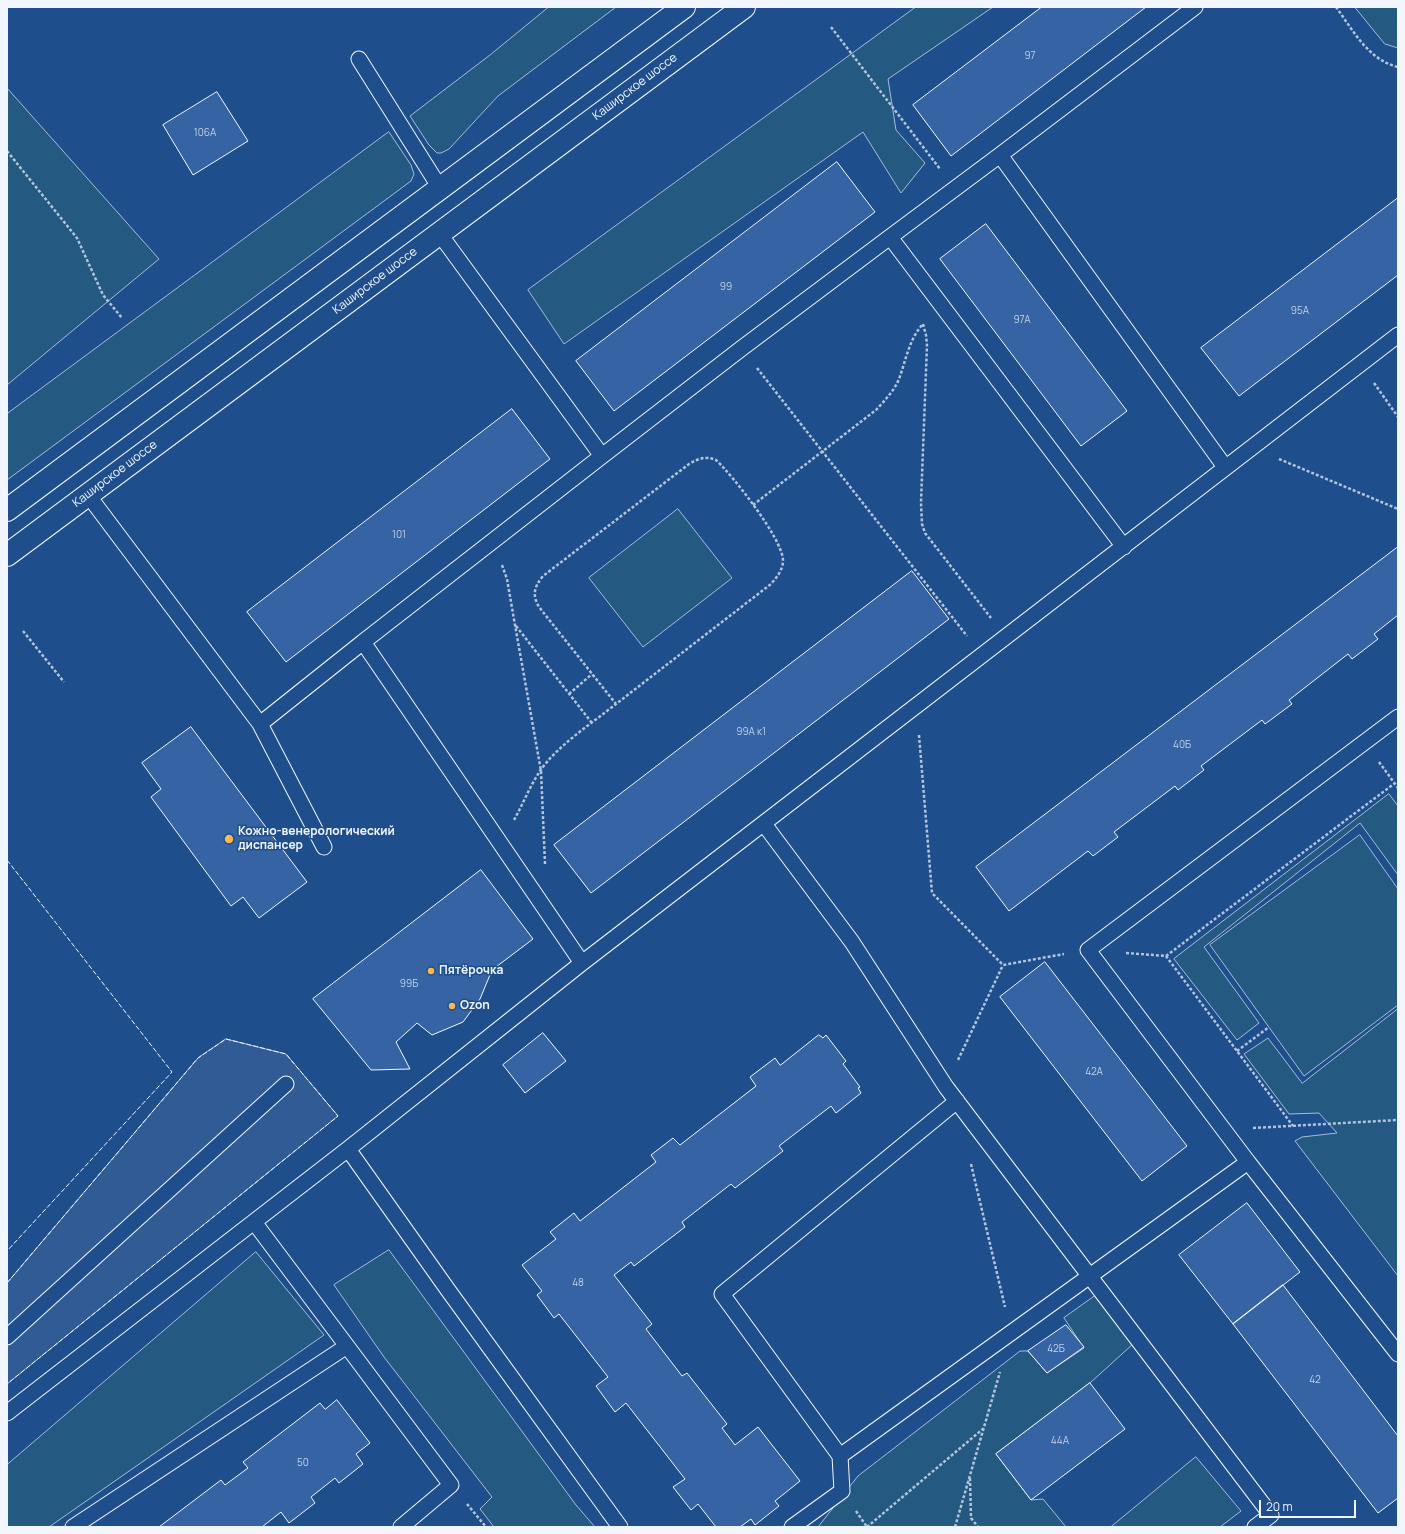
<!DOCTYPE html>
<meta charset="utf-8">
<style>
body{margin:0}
#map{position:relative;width:1405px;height:1534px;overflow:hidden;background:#1f4e8c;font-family:Manrope,sans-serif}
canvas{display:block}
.frame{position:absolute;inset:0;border:8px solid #f2f6ff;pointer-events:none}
.scale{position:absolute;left:1259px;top:1500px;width:97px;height:18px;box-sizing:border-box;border:2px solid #f2f6ff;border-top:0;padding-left:5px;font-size:12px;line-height:14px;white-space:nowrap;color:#f2f6ff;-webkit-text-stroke:3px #1f4e8c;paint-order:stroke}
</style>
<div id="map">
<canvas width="1405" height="1534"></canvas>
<div class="frame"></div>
<div class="scale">20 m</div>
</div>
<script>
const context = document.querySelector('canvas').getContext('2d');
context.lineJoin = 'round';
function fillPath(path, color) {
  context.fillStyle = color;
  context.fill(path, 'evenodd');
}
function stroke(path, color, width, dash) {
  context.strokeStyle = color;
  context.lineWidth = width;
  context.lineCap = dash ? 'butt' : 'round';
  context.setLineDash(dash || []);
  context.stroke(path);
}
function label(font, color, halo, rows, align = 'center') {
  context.font = font + ' Manrope,sans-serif';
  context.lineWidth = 3;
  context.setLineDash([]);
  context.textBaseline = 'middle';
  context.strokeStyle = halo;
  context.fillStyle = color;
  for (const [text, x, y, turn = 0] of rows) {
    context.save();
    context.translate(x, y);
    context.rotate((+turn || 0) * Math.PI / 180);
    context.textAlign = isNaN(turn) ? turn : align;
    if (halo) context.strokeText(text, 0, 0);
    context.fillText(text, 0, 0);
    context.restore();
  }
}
const green = new Path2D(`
 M 549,7 L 616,7 L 498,96 L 449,149 L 441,153 L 437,153 L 429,145 L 410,116 L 490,55 Z
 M 916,7 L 993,7 L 888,79 L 896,130 L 925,163 L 901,193 L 863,132 L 564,344 L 528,290 Z
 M 1355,7 L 1398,7 L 1398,48 L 1385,44 Z
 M 7,88 L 159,259 L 7,385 Z
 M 389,132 L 411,165 L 414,174 L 411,181 L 7,480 L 7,414 Z
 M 678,509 L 732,578 L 643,647 L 589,578 Z
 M 1389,794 L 1398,806 L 1398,875 L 1360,823 L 1204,947 L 1259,1023 L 1237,1040 L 1174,959 Z
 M 1360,835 L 1398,889 L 1398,1005 L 1304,1076 L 1210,945 Z
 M 1398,1009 L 1398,1276 L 1295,1141 L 1302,1137 L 1337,1133 L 1319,1113 L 1289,1114 L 1244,1054 L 1268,1038 L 1302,1083 Z
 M 389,1250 L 576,1505 L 595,1527 L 494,1527 L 480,1509 L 492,1497 L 384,1357 L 334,1285 Z
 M 256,1252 L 324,1335 L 49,1527 L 7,1527 L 7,1465 Z
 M 1095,1296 L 1133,1344 L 1090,1383 L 996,1454 L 1031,1500 L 1043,1499 L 1066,1527 L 818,1527 L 858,1476 L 1020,1351 L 1028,1351 L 1047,1373 L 1084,1348 L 1064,1318 Z
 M 1196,1457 L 1241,1511 L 1220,1527 L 1111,1527 Z`);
const parking = new Path2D(`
 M 226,1039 L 286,1054 L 338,1116 L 7,1384 L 7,1283 L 198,1058 Z`);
const building = new Path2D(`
 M 1042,7 L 1146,7 L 951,156 L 913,105 Z
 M 217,92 L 248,141 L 193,175 L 163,125 Z
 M 837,162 L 875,212 L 614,411 L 576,361 Z
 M 1398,198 L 1398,275 L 1239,396 L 1201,348 Z
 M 986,224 L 1127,411 L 1081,446 L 940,259 Z
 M 512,409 L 550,459 L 286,662 L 247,612 Z
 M 1398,547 L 1398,615 L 1374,634 L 1378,639 L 1352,659 L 1348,654 L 1289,700 L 1292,704 L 1265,724 L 1262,720 L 1201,766 L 1204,770 L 1178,790 L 1175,786 L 1114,832 L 1118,837 L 1093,856 L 1088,851 L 1009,911 L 976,867 Z
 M 912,571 L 949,619 L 591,893 L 554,845 Z
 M 191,727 L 307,882 L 259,918 L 243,897 L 231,906 L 151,797 L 161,789 L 142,763 Z
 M 481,870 L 533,939 L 492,970 L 480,999 L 463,1022 L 432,1035 L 417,1023 L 396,1042 L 410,1069 L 371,1070 L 313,999 Z
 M 1045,962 L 1187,1146 L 1142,1181 L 1000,997 Z
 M 543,1033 L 566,1061 L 525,1093 L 503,1065 Z
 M 819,1035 L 823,1038 L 826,1035 L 846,1061 L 843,1064 L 860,1087 L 858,1088 L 861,1093 L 836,1113 L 831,1106 L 779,1146 L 783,1151 L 735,1188 L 731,1184 L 682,1222 L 685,1227 L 634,1266 L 631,1262 L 614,1275 L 652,1324 L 646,1329 L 682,1376 L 687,1373 L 727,1424 L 722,1428 L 735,1445 L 758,1427 L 800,1481 L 775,1501 L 779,1506 L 755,1525 L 751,1519 L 740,1527 L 716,1527 L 698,1504 L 691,1510 L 673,1487 L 685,1479 L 626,1403 L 615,1412 L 596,1386 L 608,1377 L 559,1314 L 554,1318 L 537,1295 L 542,1291 L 522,1265 L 556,1239 L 550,1232 L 574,1213 L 580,1221 L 656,1162 L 651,1155 L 673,1138 L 680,1145 L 756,1086 L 750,1077 L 775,1058 L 780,1065 Z
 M 1247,1203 L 1300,1272 L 1233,1324 L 1179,1255 Z
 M 1283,1285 L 1398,1436 L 1398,1498 L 1378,1513 L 1233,1324 Z
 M 1066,1325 L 1084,1347 L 1047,1373 L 1028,1351 Z
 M 1090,1383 L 1125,1429 L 1031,1500 L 996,1454 Z
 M 337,1400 L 370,1443 L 356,1454 L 363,1464 L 339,1483 L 335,1478 L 311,1497 L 315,1503 L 289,1523 L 281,1512 L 262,1527 L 159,1527 L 221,1480 L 225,1485 L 248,1468 L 243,1462 L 320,1403 L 325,1409 Z`);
const path = new Path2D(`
 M 1336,7 C 1353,30 1368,60 1398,67
 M 831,27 L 940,169
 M 7,151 L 77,238 L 103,295 L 122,318
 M 923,324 L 926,335 L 927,345 L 921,502 L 922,524 L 925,533 L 991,618
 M 757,368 L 967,636
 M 1374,383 L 1398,417
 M 1279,459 L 1398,509
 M 753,505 L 876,410 C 885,400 894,391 899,379 C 906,360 909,339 923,324
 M 502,565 L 507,579 L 515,625 L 541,771 L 545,864
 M 516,626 L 592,723
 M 23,631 L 64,682
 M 569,694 L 592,674
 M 919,735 L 932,893 L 1003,965 L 1064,954
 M 1379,762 L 1398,788
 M 514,820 C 523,804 530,786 540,771 C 557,746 592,723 616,704 L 771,584 C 777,577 783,570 783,560 C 782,538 733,476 716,460 C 706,456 699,458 689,464 L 543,576 C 534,587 532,595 539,607 L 616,704
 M 1126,953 L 1166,956 L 1293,1126
 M 1166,956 L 1395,783
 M 1237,1051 L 1269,1027
 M 958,1060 L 1003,965
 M 1253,1128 L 1398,1120
 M 971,1164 L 1005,1307
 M 970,1478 L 971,1518 L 978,1527
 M 467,1504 L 486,1527
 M 856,1511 L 867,1527
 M 867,1527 L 984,1428
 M 955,1527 L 1000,1372`);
const lane = new Path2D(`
 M 1195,7 L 1000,155 L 1225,467
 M 359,59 L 440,188
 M 439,233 L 602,456 L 742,348 L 890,237 L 1124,547
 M 890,237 L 1000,155
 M 88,495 L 260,724 L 324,847
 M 363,642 L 602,456
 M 260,724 L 363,642 L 582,963
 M 764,824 L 852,942 L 946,1087 L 1271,1515 L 1255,1527
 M 348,1149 L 448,1290 L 620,1527
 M 1248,1162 L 1088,950 L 1398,717
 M 254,1222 L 451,1485 L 401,1527
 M 7,1337 L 286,1084
 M 7,1413 L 348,1149 L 582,963 L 1398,335
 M 840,1456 L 1248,1162 L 1398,1354
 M 73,1527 L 347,1346
 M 792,1527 L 842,1491 L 840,1456 L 722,1294 L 957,1101`);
const primary = new Path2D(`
 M 7,510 L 684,7
 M 7,555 L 744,7`);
const fence = new Path2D(`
 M 7,860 L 172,1072 L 7,1251
 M 7,1283 L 198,1058 L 226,1039 L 286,1054 L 338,1116 L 7,1384`);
const markers = [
 [229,839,5,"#ffb74d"],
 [431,971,4,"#ffb74d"],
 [452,1006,4,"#ffb74d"]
];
const numberNames = [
 ["97",1030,56],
 ["106А",205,133],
 ["99",726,287],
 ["95А",1300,311],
 ["97А",1022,320],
 ["101",399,535],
 ["99А к1",751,732],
 ["40Б",1182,745],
 ["99Б",409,984],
 ["42А",1094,1072],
 ["48",578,1283],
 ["42Б",1056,1349],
 ["42",1315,1380],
 ["44А",1060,1441],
 ["50",303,1463]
];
const streetNames = [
 ["Каширское шоссе",635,87,-37],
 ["Каширское шоссе",375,281,-37],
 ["Каширское шоссе",115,474,-37]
];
const poiNames = [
 ["Кожно-венерологический",238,832],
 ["диспансер",238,846],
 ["Пятёрочка",439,971],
 ["Ozon",460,1006]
];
fillPath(green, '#245a82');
stroke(green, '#a8bbd7', 1);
fillPath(parking, '#305b95');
stroke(parking, '#a8bbd7', 1);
fillPath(building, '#3563a3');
stroke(building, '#f2f6ff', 1);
stroke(lane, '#f2f6ff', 17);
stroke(primary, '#f2f6ff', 24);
stroke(path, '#b3c4dc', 2.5, [3, 2]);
stroke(lane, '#1f4e8c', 15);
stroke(primary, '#1f4e8c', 22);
stroke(fence, '#f2f6ff', 1, [5, 2]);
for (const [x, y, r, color] of markers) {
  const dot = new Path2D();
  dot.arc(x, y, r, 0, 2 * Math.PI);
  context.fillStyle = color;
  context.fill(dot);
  stroke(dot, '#1f4e8c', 1.5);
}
label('10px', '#c3d1e8', null, numberNames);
label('12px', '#f2f6ff', '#1f4e8c', streetNames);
label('bold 12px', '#f2f6ff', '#1f4e8c', poiNames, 'left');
</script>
